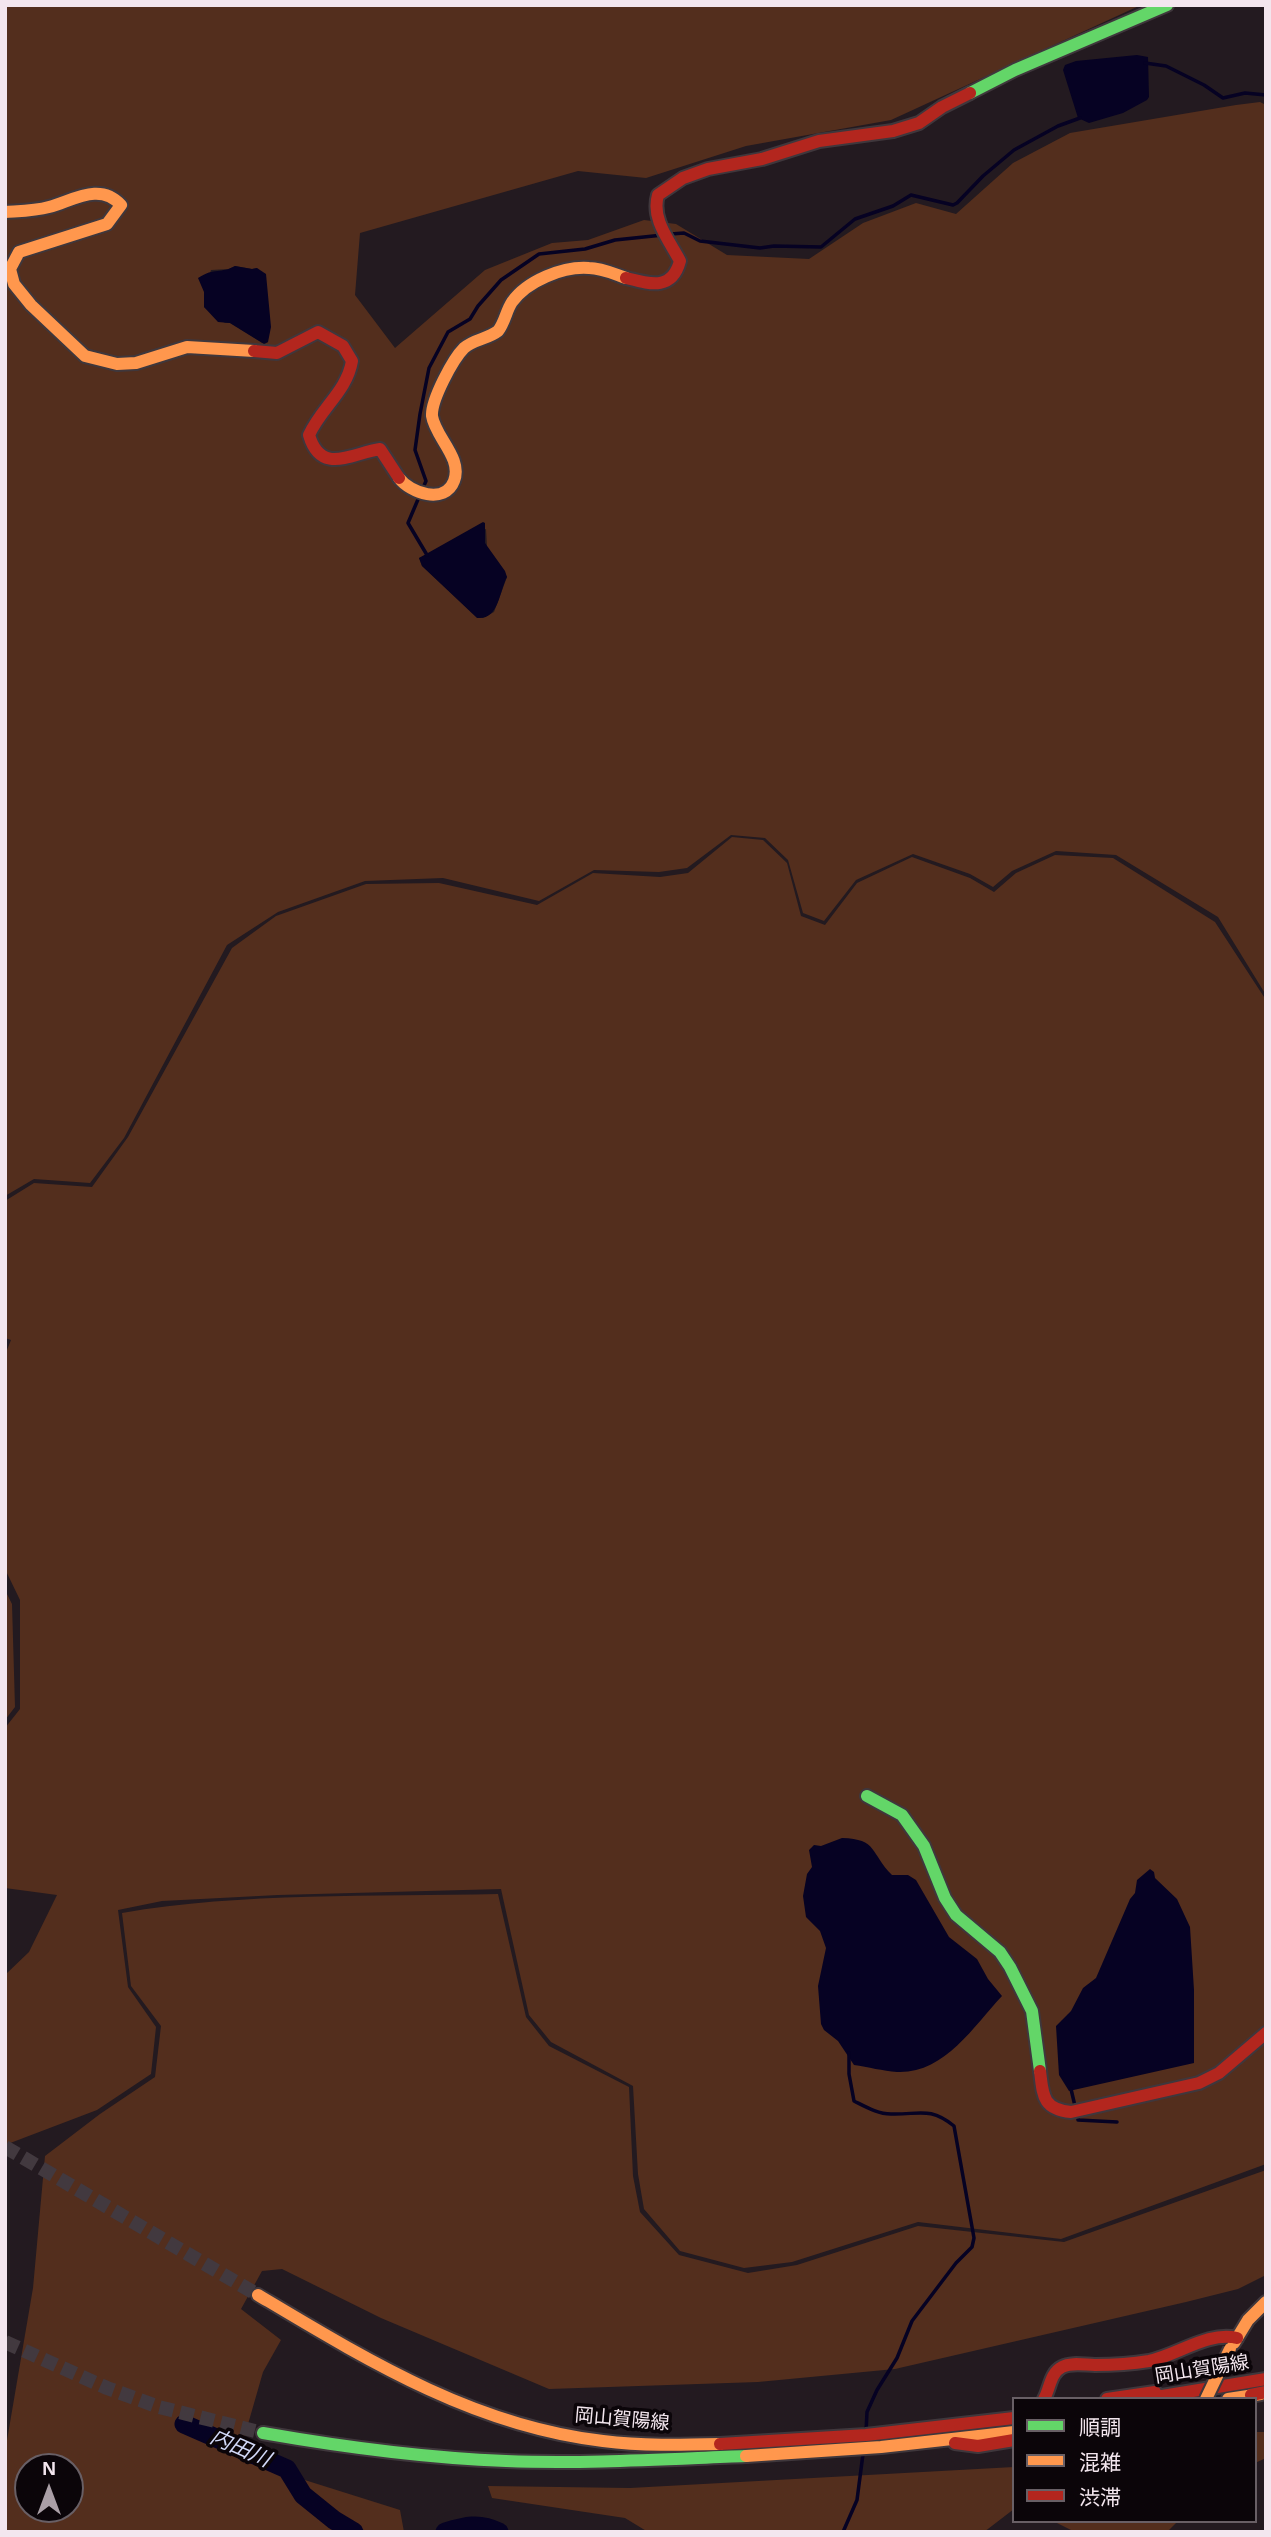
<!DOCTYPE html>
<meta charset="utf-8">
<style>
body{margin:0}
#map{position:relative;width:1271px;height:2537px;overflow:hidden;background:#231a20;font-family:Arial,"Noto Sans JP",sans-serif}
canvas{display:block}
.frame{position:absolute;inset:0;border:7px solid #f3e6ee;pointer-events:none}
.legend{position:absolute;left:1012px;top:2397px;width:245px;height:126px;box-sizing:border-box;background:#0b0509;border:2px solid #685f65;margin:0;padding:9px 12px;list-style:none;font-size:21px;color:#f3e6ee}
.legend li{display:flex;align-items:center;gap:14px;height:35px}
.legend b{width:35px;border:2px solid #685f65}
.north{position:absolute;left:14px;top:2453px;width:70px;height:70px;box-sizing:border-box;background:#0b0509;border:2px solid #685f65;border-radius:50%;rotate:0deg;font-size:19px;font-weight:700;line-height:28px;text-align:center;color:#f3e6ee}
.north::after{content:'';display:block;margin:auto;width:24px;height:32px;background:#aa9fa6;clip-path:polygon(50% 0,100% 100%,50% 72%,0 100%)}
</style>
<div id="map">
<canvas width="1271" height="2537"></canvas>
<div class="frame"></div>
<ul class="legend">
<li><b style="height:9px;background:#63d668"></b>順調</li>
<li><b style="height:9px;background:#ff974d"></b>混雑</li>
<li><b style="height:9px;background:#b3261e"></b>渋滞</li>
</ul>
<div class="north">N</div>
</div>
<script>
const context = document.querySelector('canvas').getContext('2d');
context.lineJoin = 'round';
function fillPath(path, color) {
  context.fillStyle = color;
  context.fill(path, 'evenodd');
}
function stroke(path, color, width, dash) {
  context.strokeStyle = color;
  context.lineWidth = width;
  context.lineCap = dash ? 'butt' : 'round';
  context.setLineDash(dash || []);
  context.stroke(path);
}
function label(font, color, halo, rows, align = 'center') {
  context.font = font + ' Arial,"Noto Sans JP",sans-serif';
  context.lineWidth = 7;
  context.setLineDash([]);
  context.textBaseline = 'middle';
  context.strokeStyle = halo;
  context.fillStyle = color;
  for (const [text, x, y, turn = 0] of rows) {
    context.save();
    context.translate(x, y);
    context.rotate((+turn || 0) * Math.PI / 180);
    context.textAlign = isNaN(turn) ? turn : align;
    if (halo) context.strokeText(text, 0, 0);
    context.fillText(text, 0, 0);
    context.restore();
  }
}
const green = new Path2D(`
 M 5,5 L 1141,5 L 891,120 L 746,146 L 646,178 L 578,171 L 360,233 L 355,295 L 395,348 L 485,270 L 552,243 L 588,240 L 644,220 L 676,224 L 727,255 L 809,259 L 863,223 L 916,203 L 956,214 L 1013,163 L 1070,133 L 1236,105 L 1260,102 L 1266,105 L 1266,995 L 1218,917 L 1116,855 L 1056,851 L 1012,871 L 993,887 L 970,874 L 913,854 L 856,880 L 824,921 L 803,913 L 788,860 L 765,838 L 731,835 L 687,868 L 659,872 L 594,870 L 539,901 L 443,878 L 365,881 L 278,912 L 227,945 L 124,1138 L 90,1183 L 34,1179 L 5,1196 ZM 235,266 L 252,269 L 257,268 L 268,342 L 264,344 L 230,323 L 225,323 L 204,307 L 204,292 L 211,270 L 229,269 ZM 486,529 L 487,547 L 507,577 L 494,612 L 483,618 L 477,617 L 422,566 L 419,558 Z
 M 732,837 L 763,840 L 787,863 L 801,916 L 825,925 L 857,883 L 912,857 L 970,878 L 994,892 L 1016,873 L 1055,855 L 1113,858 L 1215,922 L 1266,1000 L 1266,2164 L 1061,2239 L 918,2222 L 792,2262 L 744,2268 L 680,2251 L 644,2209 L 638,2174 L 633,2086 L 551,2042 L 529,2015 L 501,1889 L 278,1895 L 162,1901 L 118,1910 L 128,1987 L 156,2027 L 151,2074 L 97,2110 L 5,2145 L 5,1975 L 29,1952 L 57,1895 L 5,1888 L 5,1728 L 20,1709 L 20,1600 L 5,1569 L 5,1355 L 11,1340 L 5,1338 L 5,1201 L 34,1183 L 92,1187 L 128,1137 L 232,948 L 276,916 L 366,884 L 439,883 L 537,905 L 593,873 L 660,877 L 688,873 Z
 M 5,1590 L 12,1604 L 15,1707 L 5,1720 Z
 M 498,1894 L 526,2017 L 549,2046 L 629,2087 L 633,2176 L 640,2212 L 679,2255 L 748,2273 L 797,2265 L 918,2226 L 1064,2242 L 1266,2170 L 1266,2275 L 1238,2289 L 1186,2302 L 895,2369 L 758,2382 L 549,2389 L 381,2318 L 282,2269 L 262,2271 L 241,2309 L 281,2340 L 263,2372 L 238,2459 L 400,2510 L 404,2532 L 5,2532 L 5,2452 L 33,2288 L 45,2156 L 100,2114 L 155,2077 L 161,2026 L 131,1986 L 122,1913 C 242,1892 375,1897 498,1894 ZM 28,2467 L 70,2467 L 70,2509 L 28,2509 Z
 M 1255,2432 L 1266,2432 L 1266,2458 L 1255,2463 Z
 M 1014,2467 L 1014,2509 L 984,2532 L 648,2532 L 625,2518 L 492,2498 L 488,2486 L 630,2488 Z
 M 1053,2521 L 1178,2521 L 1167,2532 L 1075,2532 Z`);
const water = new Path2D(`
 M 1137,55 L 1148,57 L 1149,97 L 1147,100 L 1123,113 L 1089,123 L 1078,118 L 1063,70 L 1065,65 L 1076,61 Z
 M 235,266 L 252,269 L 257,268 L 266,274 L 271,327 L 268,342 L 264,344 L 230,323 L 218,322 L 204,307 L 204,292 L 198,278 C 215,267 221,274 235,266 Z
 M 483,522 L 485,523 L 485,543 L 505,571 L 507,577 C 499,592 499,620 477,618 L 422,566 L 419,558 Z
 M 842,1838 C 878,1839 870,1853 892,1875 L 908,1875 L 916,1880 L 949,1937 L 977,1959 L 988,1979 L 1002,1996 C 973,2027 944,2074 897,2072 C 883,2071 868,2067 854,2065 L 838,2041 L 824,2030 L 821,2024 L 818,1986 L 826,1948 L 820,1931 L 806,1917 L 803,1896 L 807,1874 L 812,1867 L 809,1850 L 814,1845 L 821,1846 Z
 M 1150,1869 L 1154,1872 L 1155,1878 L 1177,1899 L 1190,1927 L 1194,1990 L 1194,2063 L 1069,2091 L 1059,2075 L 1056,2026 L 1071,2011 L 1083,1988 L 1096,1978 L 1130,1899 L 1135,1893 L 1137,1880 Z`);
const stream = new Path2D(`
 M 1145,63 L 1166,66 L 1204,85 L 1223,98 L 1245,93 L 1266,95
 M 671,234 L 684,233 L 700,241 L 760,248 L 774,246 L 821,247 L 855,219 L 893,206 L 911,195 L 953,205 L 957,203 L 983,176 L 1014,150 L 1058,126 L 1080,118
 M 422,490 L 426,481 L 415,450 L 420,414 L 429,368 L 448,332 L 470,319 L 478,306 L 501,280 L 539,254 L 585,249 L 615,240 L 663,235
 M 419,497 L 408,523 L 427,555
 M 849,2053 L 849,2074 L 854,2101 C 866,2107 878,2114 891,2114 C 919,2115 929,2106 954,2126 L 974,2238 L 972,2247 L 956,2263 L 912,2321 L 897,2358 L 877,2390 L 867,2412 L 866,2432
 M 1071,2089 L 1075,2106
 M 1078,2118 L 1078,2120 L 1117,2122
 M 843,2532 L 857,2500 L 863,2454`);
const river = new Path2D(`
 M 184,2424 L 287,2469 L 303,2495 L 334,2520 L 354,2532
 M 445,2532 C 465,2526 479,2522 499,2532`);
const primaryTunnel = new Path2D(`
 M 5,2147 L 258,2295
 M 5,2342 L 107,2388 L 159,2407 L 263,2433`);
const fast = new Path2D(`
 M 970,93 L 1015,70 L 1167,5
 M 867,1796 L 902,1815 L 924,1846 L 945,1898 L 956,1915 L 1000,1952 L 1010,1967 L 1032,2011 L 1040,2071
 M 263,2433 C 343,2447 425,2458 506,2461 C 586,2464 666,2459 746,2456`);
const slow = new Path2D(`
 M 5,212 C 20,211 35,211 49,207 C 74,200 100,182 121,205 L 107,224 L 19,252 L 10,269 L 14,284 L 31,305 L 85,356 L 117,364 L 136,363 L 187,347 L 254,351
 M 399,478 C 410,493 445,505 454,481 C 463,458 435,437 432,416 C 431,400 453,359 464,348 C 474,339 488,339 498,331 C 505,322 506,311 512,302 C 527,281 563,266 589,268 C 602,268 614,274 626,278
 M 258,2295 C 367,2360 474,2426 603,2441 C 642,2446 681,2445 720,2444
 M 1234,2343 L 1248,2320 L 1266,2302
 M 1228,2399 L 1261,2394
 M 746,2456 L 881,2447 L 1014,2432`);
const jam = new Path2D(`
 M 626,278 C 650,284 672,291 680,261 C 669,240 651,219 658,195 L 683,178 L 708,169 L 762,159 L 819,141 L 893,131 L 919,123 L 942,107 L 970,93
 M 254,351 L 277,353 L 318,332 L 343,346 L 352,361 C 347,391 321,408 309,435 C 321,476 352,453 380,449 L 399,478
 M 1040,2071 C 1043,2095 1042,2109 1071,2112 L 1199,2083 L 1219,2073 L 1266,2033
 M 1251,2395 L 1266,2392
 M 1044,2399 C 1050,2389 1050,2373 1062,2367 C 1071,2362 1085,2365 1095,2365 C 1113,2365 1131,2364 1149,2361 C 1178,2355 1208,2331 1237,2338
 M 1107,2399 L 1155,2392
 M 1144,2399 L 1266,2379
 M 955,2443 L 978,2446 L 1014,2440
 M 720,2444 L 866,2435 L 1014,2418`);
const slowBridge = new Path2D(`
 M 1206,2399 L 1230,2349`);
const streetNames = [
 ["岡山賀陽線",1202,2370,-9],
 ["岡山賀陽線",622,2420,5]
];
const waterNames = [
 ["内田川",240,2449,24]
];
fillPath(green, '#532e1d');
fillPath(water, '#060223');
stroke(stream, '#060223', 3.5);
stroke(river, '#060223', 19);
stroke(primaryTunnel, '#42393f', 14, [14, 7]);
stroke(fast, '#3f373c', 16);
stroke(slow, '#3f373c', 16);
stroke(jam, '#3f373c', 16);
stroke(fast, '#63d668', 12);
stroke(slow, '#ff974d', 12);
stroke(jam, '#b3261e', 12);
stroke(slowBridge, '#3f373c', 16, []);
stroke(slowBridge, '#ff974d', 12);
label('19px', '#f3e6ee', '#0b0509', streetNames);
label('italic 21px', '#d2d9f8', '#0b0509', waterNames);
</script>
